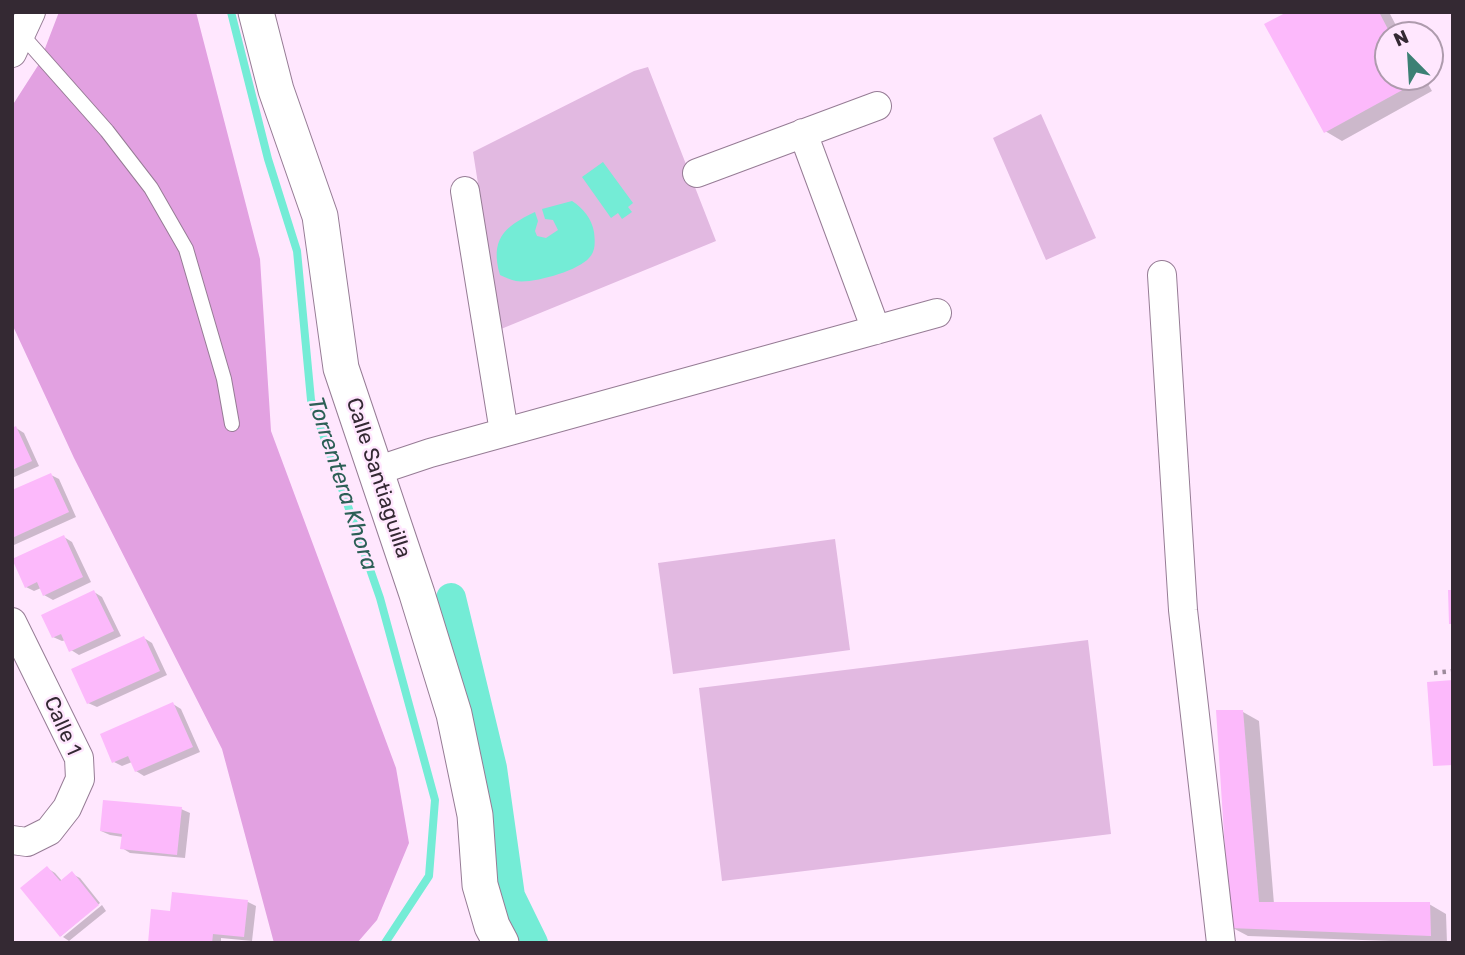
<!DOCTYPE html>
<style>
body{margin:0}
#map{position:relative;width:1465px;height:955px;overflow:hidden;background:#ffe7fe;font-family:Rubik,sans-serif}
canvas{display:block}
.frame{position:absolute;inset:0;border:14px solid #342933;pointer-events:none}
.north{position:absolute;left:1374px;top:21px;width:70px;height:70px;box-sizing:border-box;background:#ffe7fe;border:2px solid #ae9bad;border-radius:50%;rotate:336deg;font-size:19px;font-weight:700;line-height:28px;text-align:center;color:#342933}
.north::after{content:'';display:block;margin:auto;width:24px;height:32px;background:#3c8074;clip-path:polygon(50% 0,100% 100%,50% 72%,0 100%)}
</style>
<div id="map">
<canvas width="1465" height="955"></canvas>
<div class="frame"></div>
<div class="north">N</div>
</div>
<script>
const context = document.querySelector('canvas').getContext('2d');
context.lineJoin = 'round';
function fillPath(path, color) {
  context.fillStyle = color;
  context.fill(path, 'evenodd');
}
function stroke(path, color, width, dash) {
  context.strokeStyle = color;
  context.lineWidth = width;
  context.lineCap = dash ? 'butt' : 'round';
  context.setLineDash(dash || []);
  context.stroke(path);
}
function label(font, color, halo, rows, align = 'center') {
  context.font = font + ' Rubik,sans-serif';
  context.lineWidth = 5;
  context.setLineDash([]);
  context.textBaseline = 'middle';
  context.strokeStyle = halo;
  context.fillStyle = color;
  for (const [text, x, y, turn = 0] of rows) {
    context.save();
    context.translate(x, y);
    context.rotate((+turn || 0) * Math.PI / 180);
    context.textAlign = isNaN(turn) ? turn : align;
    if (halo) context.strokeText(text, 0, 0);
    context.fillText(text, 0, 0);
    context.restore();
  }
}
const green = new Path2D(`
 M 648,67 L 716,241 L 501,329 L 473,152 L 634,71 Z
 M 1041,114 L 1096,238 L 1046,260 L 993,138 Z
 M 835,539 L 850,650 L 673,674 L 658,563 Z
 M 1088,640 L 1111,834 L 722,881 L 699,688 Z`);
const forest = new Path2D(`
 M 59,12 L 196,12 L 260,259 L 271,431 L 396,768 L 409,843 L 377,920 L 357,943 L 274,943 L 222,749 L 74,458 L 12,324 L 12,106 L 39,64 Z`);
const water = new Path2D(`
 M 603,162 L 633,203 L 628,207 L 632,212 L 622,219 L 618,213 L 611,218 L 582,177 Z
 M 572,201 C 583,208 592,219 594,232 C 595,241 596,251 589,258 C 578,271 532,284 516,281 C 511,280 505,277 500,275 C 490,240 503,227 535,212 L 538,221 L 535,231 L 537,236 L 546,238 L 558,230 L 553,220 L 545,219 L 542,209 Z`);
const shadow = new Path2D(`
 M 1290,12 L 1389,12 L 1401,35 L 1388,35 L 1388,77 L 1424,77 L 1432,91 L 1342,141 L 1325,131 Z
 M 16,428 L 24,433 L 39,466 L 12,478 L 12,429 Z
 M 51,475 L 59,479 L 76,517 L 14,545 L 12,544 L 12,492 Z
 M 64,537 L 72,542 L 91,582 L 53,600 L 44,595 L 41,588 L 34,591 L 26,587 Z
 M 94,592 L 102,597 L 121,636 L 79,655 L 71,650 L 66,640 L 62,641 L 53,637 Z
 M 144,638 L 152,643 L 167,675 L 97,707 L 88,703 Z
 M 173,704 L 181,709 L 200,752 L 144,776 L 136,771 L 132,762 L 122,766 L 114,762 Z
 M 1243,712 L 1259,721 L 1274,904 L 1429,904 L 1446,914 L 1447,943 L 1248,936 L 1231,927 Z
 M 181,809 L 190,813 L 185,858 L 130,853 L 122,848 L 123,837 L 110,835 L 101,831 Z
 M 47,868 L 55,873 L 62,881 L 72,874 L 80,878 L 100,903 L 61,936 L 22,888 Z
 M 248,902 L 256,906 L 252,941 L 221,938 L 221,943 L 149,943 L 171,913 Z
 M 102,905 L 106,911 L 69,941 L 63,937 Z`);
const stream = new Path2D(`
 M 231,12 L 268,159 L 297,251 L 311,400 L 380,598 L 435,800 L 429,876 L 385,943`);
const canal = new Path2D(`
 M 451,598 L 492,768 L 510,896 L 533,943`);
const building = new Path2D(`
 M 1287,12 L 1379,12 L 1391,35 L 1388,35 L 1388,77 L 1414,77 L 1417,82 L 1324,133 L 1264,24 Z
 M 16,426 L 32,461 L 12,470 L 12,428 Z
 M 51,473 L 69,512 L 12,538 L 12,490 Z
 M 64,535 L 83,577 L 43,596 L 37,582 L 25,588 L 12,559 Z
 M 94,590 L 114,631 L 69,652 L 61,634 L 52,638 L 41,615 Z
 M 1448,590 L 1453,590 L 1453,624 L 1449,624 Z
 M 144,636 L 160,671 L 87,704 L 71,669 Z
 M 1453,680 L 1453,765 L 1433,766 L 1427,682 Z
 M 173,702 L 193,747 L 135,772 L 128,756 L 112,763 L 100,734 Z
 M 1216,710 L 1243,710 L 1259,902 L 1430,902 L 1431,936 L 1230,928 Z
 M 103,800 L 182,807 L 177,855 L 120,849 L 122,834 L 100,831 Z
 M 47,866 L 60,881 L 72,871 L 99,905 L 60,937 L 20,888 Z
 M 172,892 L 248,900 L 244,937 L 213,934 L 212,943 L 148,943 L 151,909 L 170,911 Z`);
const path = new Path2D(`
 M 1434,673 L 1453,671`);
const service = new Path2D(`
 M 22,35 L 107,131 L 151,188 L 186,249 L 224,379 L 232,424`);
const minor = new Path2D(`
 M 12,53 L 31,12
 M 803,133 L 876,330
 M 697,173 L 877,106
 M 465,191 L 504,432
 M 1162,275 L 1183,610 L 1221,943
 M 376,471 L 430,453 L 937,313
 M 12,622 L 79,758 L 80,779 L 67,808 L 49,831 L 27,842 L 12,840`);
const tertiary = new Path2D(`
 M 256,12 L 276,90 L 320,216 L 341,368 L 417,594 L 454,714 L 475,815 L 480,885 L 492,926 L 501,943`);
const streetNames = [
 ["Calle Santiaguilla",378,478,72],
 ["Calle 1",62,726,66]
];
const waterNames = [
 ["Torrentera Khora",342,484,72]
];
fillPath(green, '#e2b9e1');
fillPath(forest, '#e2a1e1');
fillPath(water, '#74ecd6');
fillPath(shadow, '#0003');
stroke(stream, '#74ecd6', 8);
stroke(canal, '#74ecd6', 30);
fillPath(building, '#fcb9fb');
stroke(service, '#967c95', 16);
stroke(minor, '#967c95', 30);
stroke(tertiary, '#967c95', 37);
stroke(path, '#9d8b9c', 4.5, [3.5, 5]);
stroke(service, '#fff', 14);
stroke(minor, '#fff', 28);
stroke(tertiary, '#fff', 35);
label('21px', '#342933', '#ffe7fe', streetNames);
label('italic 23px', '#2c5f56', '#ffe7fe', waterNames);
</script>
